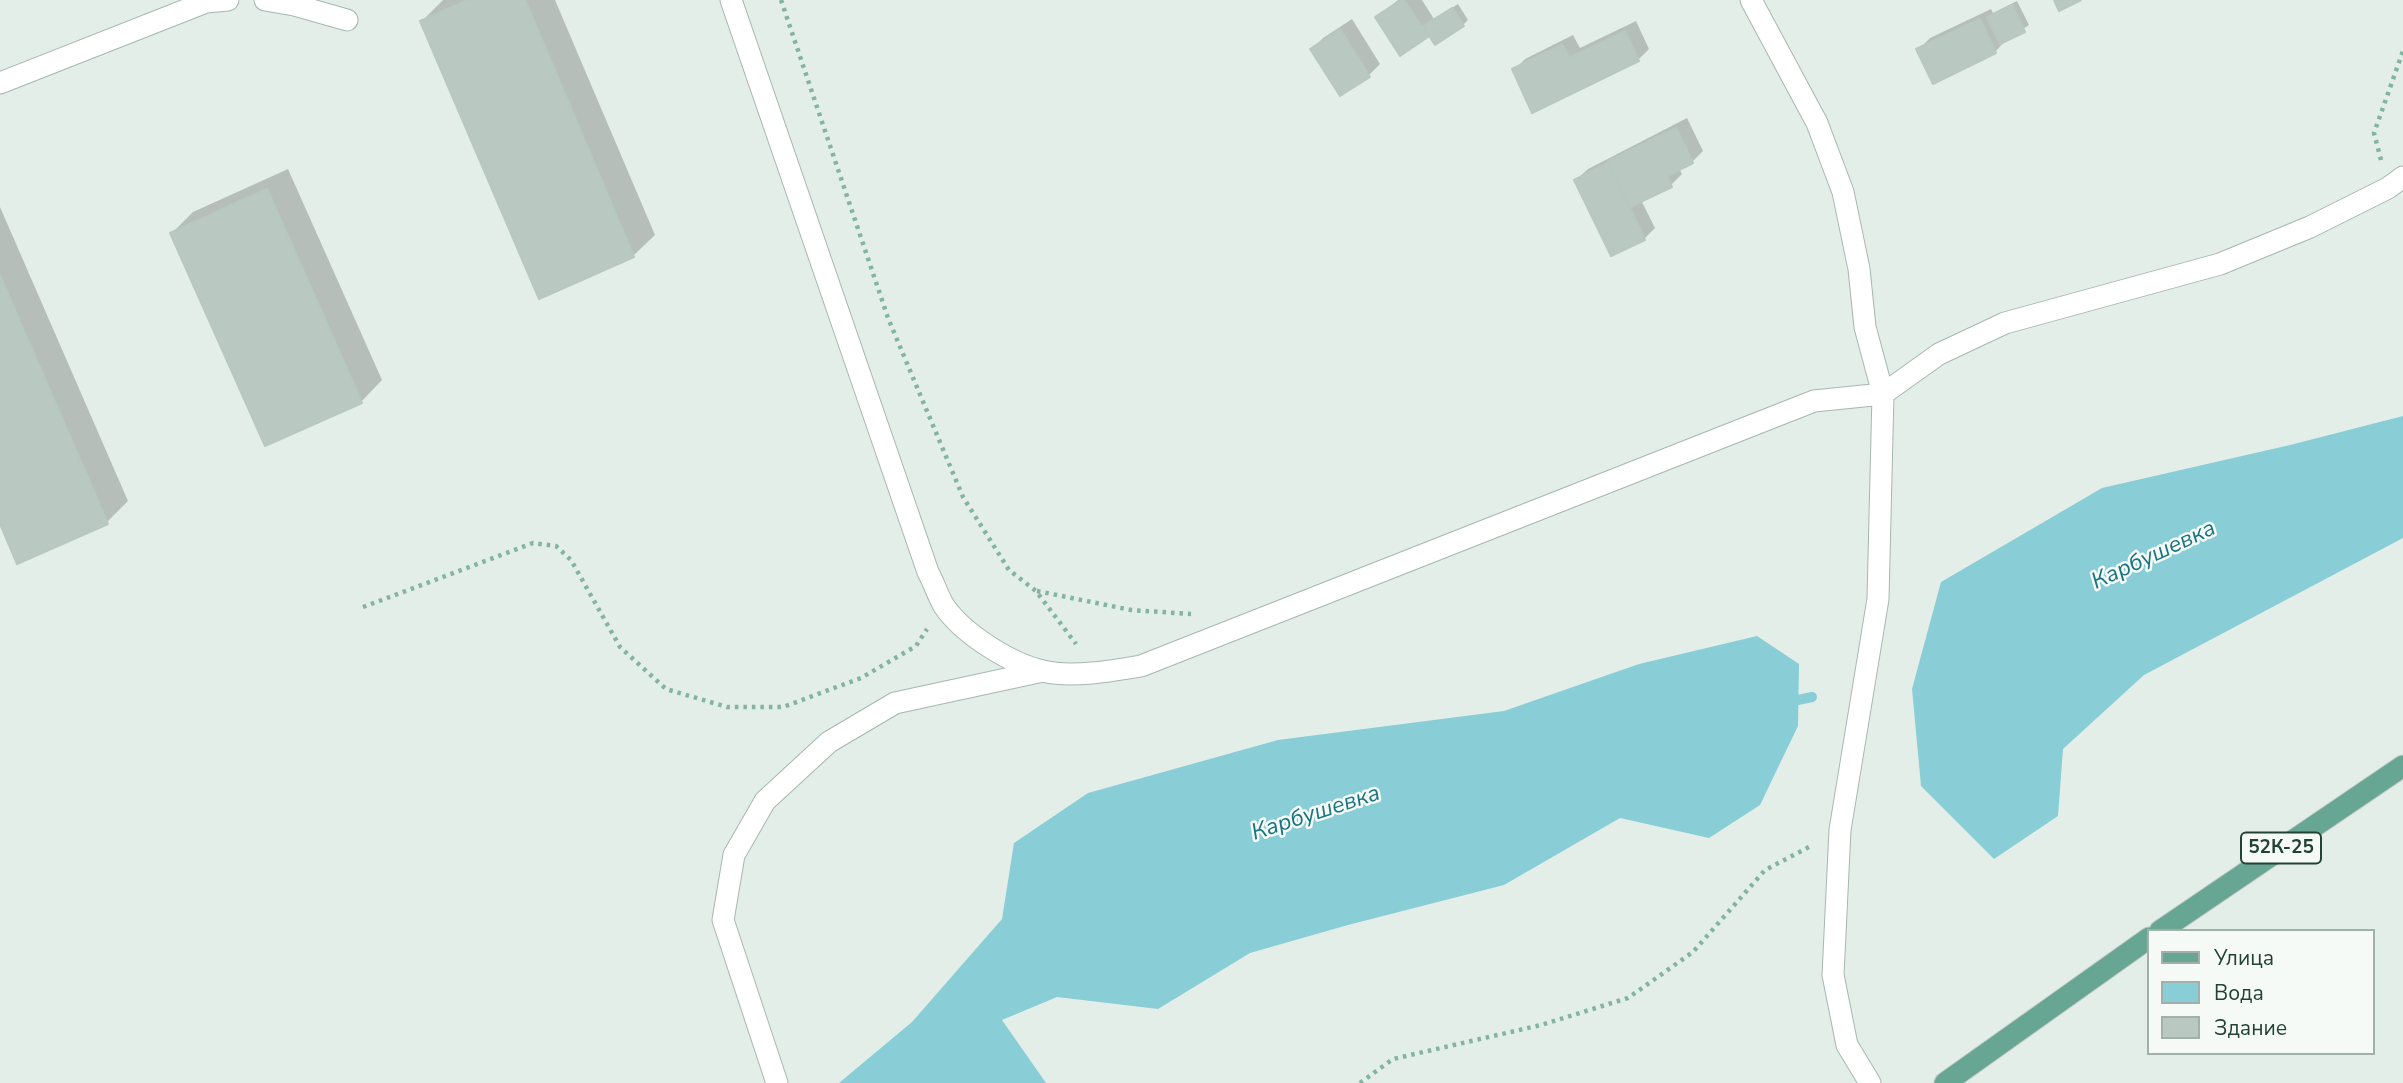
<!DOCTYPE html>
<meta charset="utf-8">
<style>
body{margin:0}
#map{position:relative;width:2403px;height:1083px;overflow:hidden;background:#e4eee9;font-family:"Nunito Sans",sans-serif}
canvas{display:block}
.legend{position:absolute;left:2147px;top:929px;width:228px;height:126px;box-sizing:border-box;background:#f5faf7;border:2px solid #a1b0aa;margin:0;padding:9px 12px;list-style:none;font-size:21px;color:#224137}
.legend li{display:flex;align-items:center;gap:14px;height:35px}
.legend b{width:35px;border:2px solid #a1b0aa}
</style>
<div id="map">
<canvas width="2403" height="1083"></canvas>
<ul class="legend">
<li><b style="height:9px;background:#66a693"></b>Улица</li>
<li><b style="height:19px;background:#89cdd6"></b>Вода</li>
<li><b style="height:19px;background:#b9c9c2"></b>Здание</li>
</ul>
</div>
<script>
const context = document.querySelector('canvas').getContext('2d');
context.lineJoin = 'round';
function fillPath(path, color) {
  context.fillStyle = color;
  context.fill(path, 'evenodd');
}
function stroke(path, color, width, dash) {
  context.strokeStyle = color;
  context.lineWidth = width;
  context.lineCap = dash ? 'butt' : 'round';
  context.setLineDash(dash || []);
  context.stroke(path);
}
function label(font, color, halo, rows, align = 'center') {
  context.font = font + ' "Nunito Sans",sans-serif';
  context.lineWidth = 5;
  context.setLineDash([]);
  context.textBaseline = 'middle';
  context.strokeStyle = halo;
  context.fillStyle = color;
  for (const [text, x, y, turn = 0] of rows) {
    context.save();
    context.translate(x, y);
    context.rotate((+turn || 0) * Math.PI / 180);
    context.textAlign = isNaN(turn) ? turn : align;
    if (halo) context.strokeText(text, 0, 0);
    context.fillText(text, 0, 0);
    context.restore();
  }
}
const water = new Path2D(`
 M 2403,416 L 2403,538 L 2144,675 L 2063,749 L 2058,816 L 1994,859 L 1921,786 L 1912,689 L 1941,582 L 2102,488 L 2290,445 Z
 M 1757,636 L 1799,664 L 1798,726 L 1760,805 L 1709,838 L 1620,818 L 1504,885 L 1348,925 L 1250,953 L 1158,1009 L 1057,997 L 1002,1020 L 1046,1083 L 839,1083 L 912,1022 L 1002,919 L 1014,843 L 1088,793 L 1278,740 L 1504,711 L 1639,664 Z`);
const shadow = new Path2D(`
 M 443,0 L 555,0 L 655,235 L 633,256 L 422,21 Z
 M 1398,0 L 1422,0 L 1434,19 L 1458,4 L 1468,20 L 1463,25 L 1427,36 L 1377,17 Z
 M 2017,1 L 2029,25 L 2006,40 L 1995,52 L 1918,50 L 1930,38 L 1991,9 L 1993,13 Z
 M 1352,19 L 1380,64 L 1369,75 L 1340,94 L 1312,49 L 1323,38 Z
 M 1636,21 L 1649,49 L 1638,60 L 1514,70 L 1525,59 L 1573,35 L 1580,48 Z
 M 1687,118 L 1703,151 L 1692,162 L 1679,168 L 1682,174 L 1671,185 L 1641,200 L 1655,228 L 1644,239 L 1576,180 L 1588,169 Z
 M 288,169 L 382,380 L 361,402 L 172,233 L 193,212 Z
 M 0,207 L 128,501 L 107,522 L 0,520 Z`);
const stream = new Path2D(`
 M 1784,703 L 1812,697`);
const building = new Path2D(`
 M 468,0 L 525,0 L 634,257 L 539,299 L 420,21 Z
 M 1401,0 L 1404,0 L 1428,37 L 1400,56 L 1375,17 Z
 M 2054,0 L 2081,0 L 2059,11 Z
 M 2012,5 L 2025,32 L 2000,44 L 1987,17 Z
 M 1452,8 L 1464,26 L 1435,45 L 1423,26 Z
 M 1980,19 L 1996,53 L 1933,84 L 1916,49 Z
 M 1340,29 L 1370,77 L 1340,96 L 1310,49 Z
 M 1625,31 L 1639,61 L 1532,113 L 1512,69 L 1562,45 L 1569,58 Z
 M 1676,128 L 1693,163 L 1667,176 L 1672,187 L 1630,207 L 1608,161 Z
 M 1608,163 L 1645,240 L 1611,256 L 1574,180 Z
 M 267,189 L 362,403 L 265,446 L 170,233 Z
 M 0,276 L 108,524 L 17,564 L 0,524 Z`);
const path = new Path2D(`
 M 781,0 L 888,318 L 963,497 L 1009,570 L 1036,591 L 1076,644
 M 2381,160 L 2374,133 L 2403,51
 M 1037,591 L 1131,610 L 1191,614
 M 363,607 L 533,543 L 556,546 L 571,560 L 620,647 L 666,689 L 727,707 L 783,707 L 861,678 L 916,646 L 927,629
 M 1360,1083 L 1393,1059 L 1541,1025 L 1628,998 L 1693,952 L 1765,870 L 1811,846`);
const minor = new Path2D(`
 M 265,0 L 294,5 L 347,20
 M 731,0 L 928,572 C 934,583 938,596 944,606 C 963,634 1011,664 1043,671 C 1071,678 1112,671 1141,666 L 1814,401 L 1883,394 L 1939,354 L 2005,323 L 2220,264 L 2310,227 L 2388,188 L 2403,177
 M 1751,0 L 1817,123 L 1843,192 L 1859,269 L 1865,327 L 1883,394 L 1878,599 L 1840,830 L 1833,975 L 1847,1045 L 1870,1083
 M 0,83 L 206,2 L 228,0
 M 777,1083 L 723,920 L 734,855 L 765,801 L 829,742 L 895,703 L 1043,671`);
const major = new Path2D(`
 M 2160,931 L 2403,766
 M 1945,1083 L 2149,938`);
const shields = [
 [2281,848,80]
];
const shieldNames = [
 ["52К-25",2281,848]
];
const waterNames = [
 ["Карбушевка",2154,556,-25],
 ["Карбушевка",1316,814,-18]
];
fillPath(water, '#89cdd6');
fillPath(shadow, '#0003');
stroke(stream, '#89cdd6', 10);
fillPath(building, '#b9c9c2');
stroke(building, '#b6c8c0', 2);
stroke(minor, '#a6b7b0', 23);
stroke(major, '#c1cac7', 23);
stroke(path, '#83b3a2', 4.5, [3.5, 5]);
stroke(minor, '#fff', 21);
stroke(major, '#66a693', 21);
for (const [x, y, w] of shields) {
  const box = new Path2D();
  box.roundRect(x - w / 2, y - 15.5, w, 31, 5);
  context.fillStyle = '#f5faf7';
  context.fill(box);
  stroke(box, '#224137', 2);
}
label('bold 19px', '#224137', null, shieldNames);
label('italic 23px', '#187481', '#f5faf7', waterNames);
</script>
